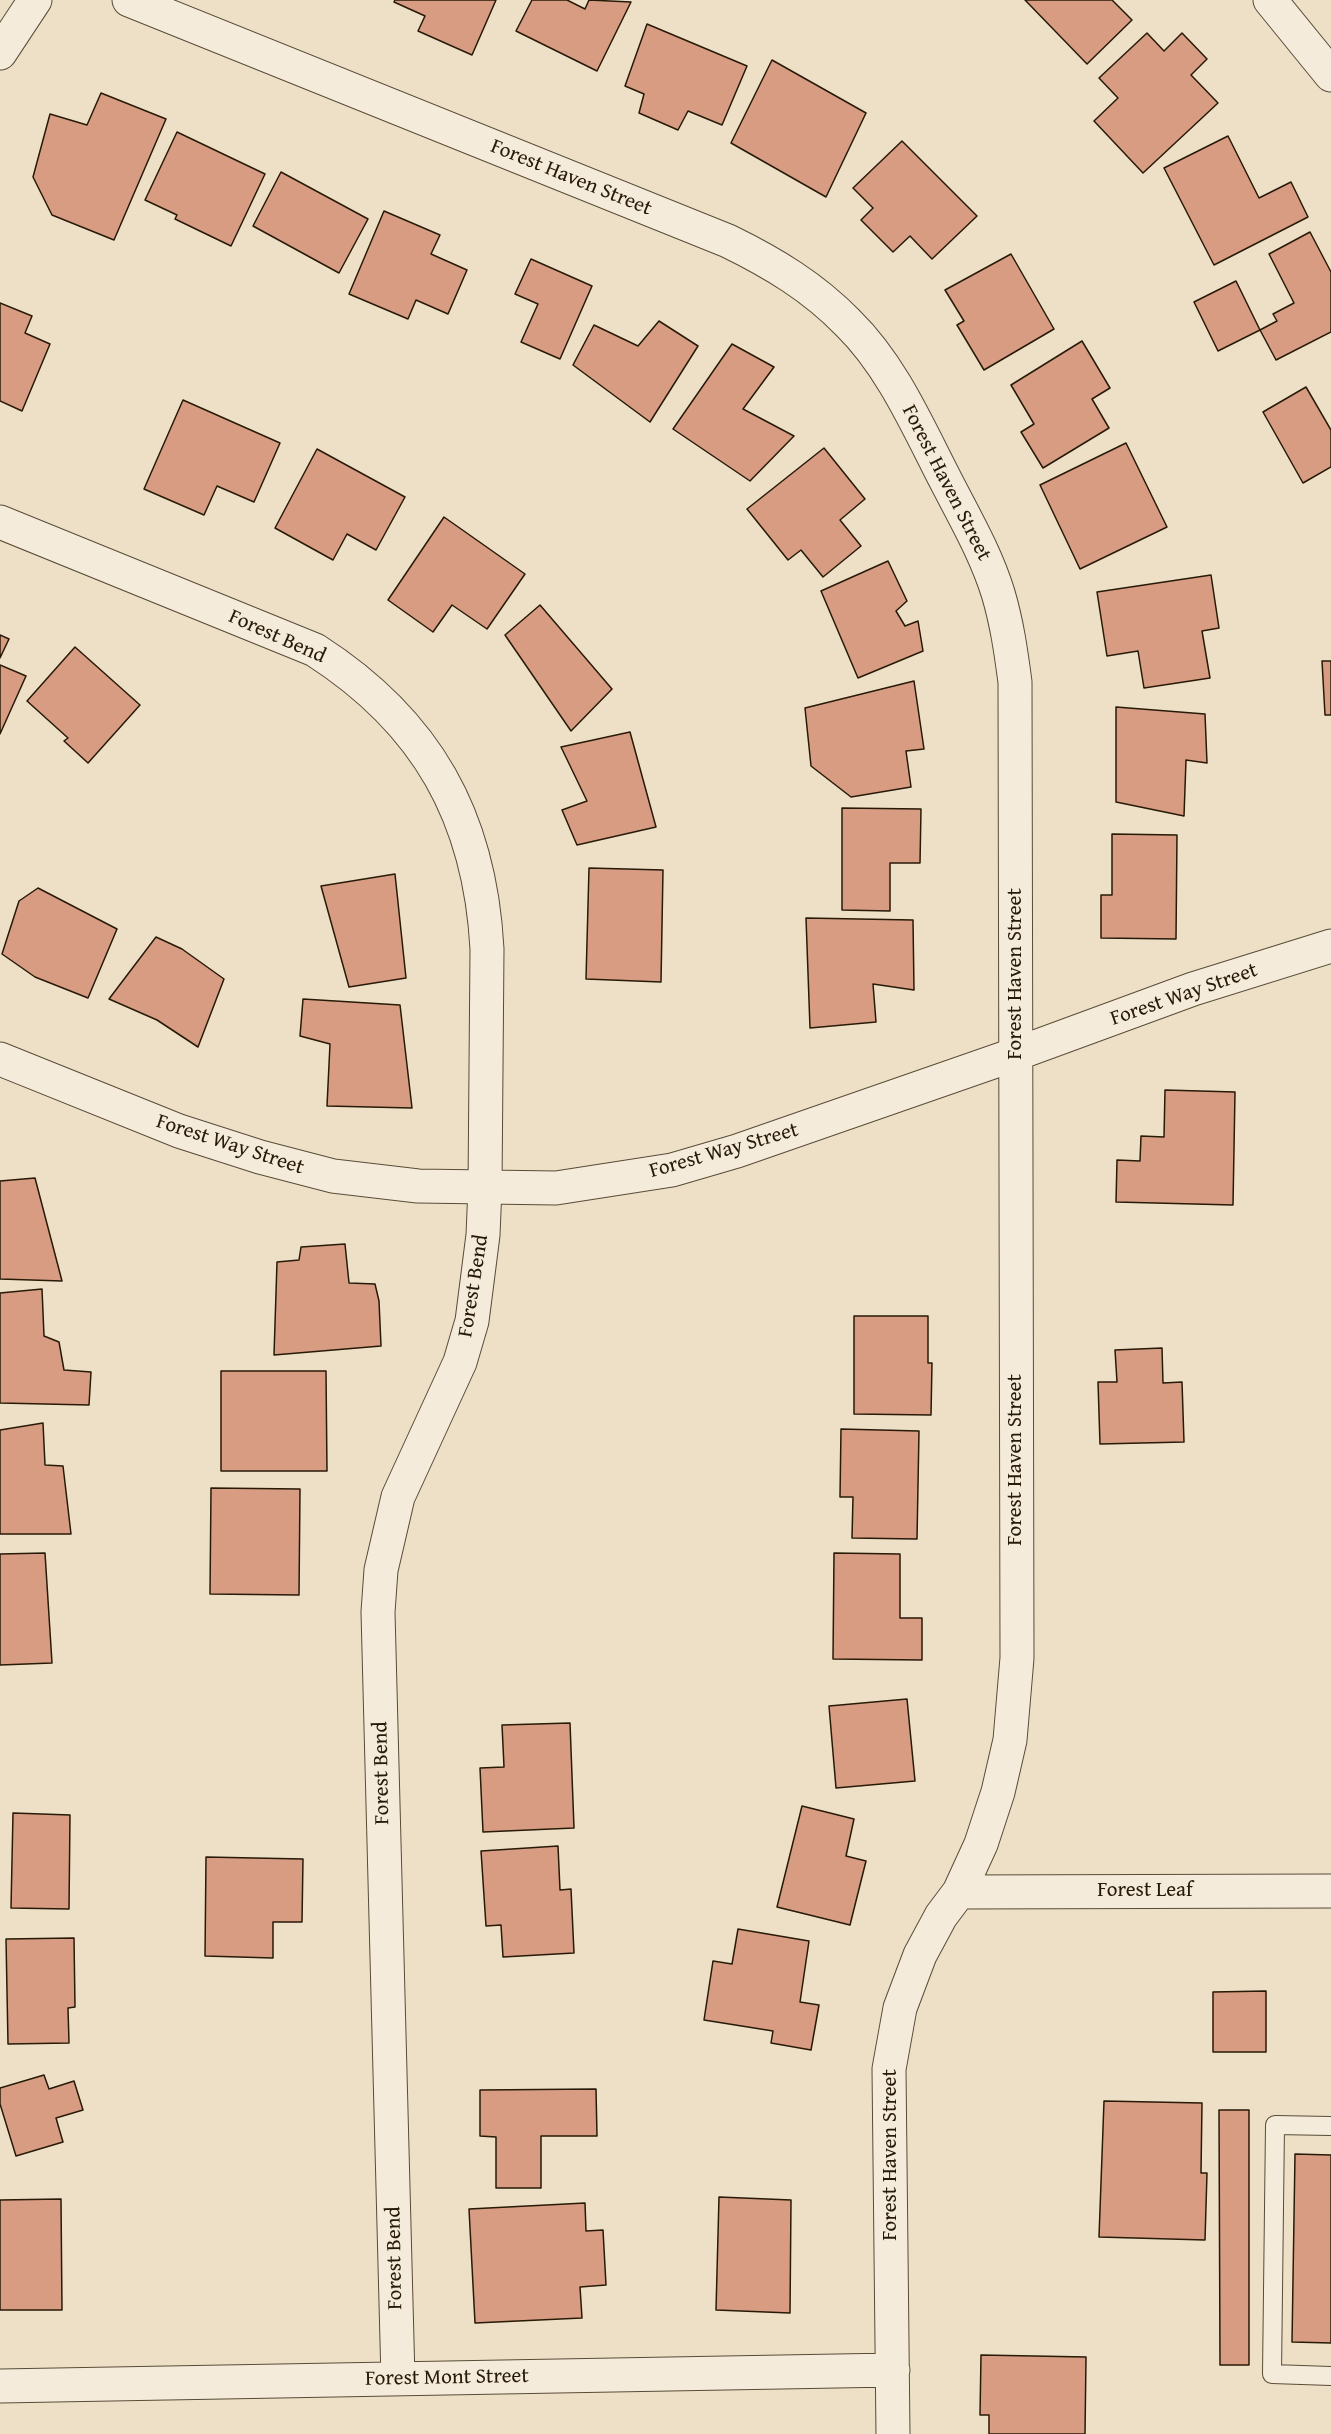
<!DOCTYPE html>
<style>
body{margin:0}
canvas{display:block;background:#eee0c7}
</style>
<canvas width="1331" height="2434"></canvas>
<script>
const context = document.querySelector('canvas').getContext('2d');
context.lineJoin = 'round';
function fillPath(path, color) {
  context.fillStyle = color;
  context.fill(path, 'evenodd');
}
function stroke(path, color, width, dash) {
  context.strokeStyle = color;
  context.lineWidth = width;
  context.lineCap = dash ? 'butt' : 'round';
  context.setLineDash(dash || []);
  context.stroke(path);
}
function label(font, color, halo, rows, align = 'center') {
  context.font = font + ' "Gentium Book Plus",serif';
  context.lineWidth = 5;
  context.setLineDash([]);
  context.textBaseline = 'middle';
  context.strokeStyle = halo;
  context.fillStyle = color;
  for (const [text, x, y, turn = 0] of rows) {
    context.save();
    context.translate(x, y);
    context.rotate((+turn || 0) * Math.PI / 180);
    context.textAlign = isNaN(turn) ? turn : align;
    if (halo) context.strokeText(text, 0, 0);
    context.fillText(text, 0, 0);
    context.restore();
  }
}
const building = new Path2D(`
 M 395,0 L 496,0 L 472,55 L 418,31 L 425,16 L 394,2 Z
 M 532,0 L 567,0 L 585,9 L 589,0 L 631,2 L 597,71 L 516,31 Z
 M 1025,0 L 1112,0 L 1132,20 L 1087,64 Z
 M 647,24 L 747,66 L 722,125 L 688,111 L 678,130 L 639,113 L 644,94 L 625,86 Z
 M 1147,33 L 1164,51 L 1182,33 L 1207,59 L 1191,75 L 1218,103 L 1143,173 L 1094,121 L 1118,98 L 1099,78 Z
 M 772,60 L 866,113 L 826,197 L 731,143 Z
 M 101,93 L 166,119 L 114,240 L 52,215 L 33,177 L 50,114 L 87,125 Z
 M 177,132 L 265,174 L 231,246 L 175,219 L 177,215 L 145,200 Z
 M 1228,136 L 1259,198 L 1291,182 L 1308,217 L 1214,265 L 1164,168 Z
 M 902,141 L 977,216 L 932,259 L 910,236 L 893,252 L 861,220 L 873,208 L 853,188 Z
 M 281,172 L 368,219 L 339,273 L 253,226 Z
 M 384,211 L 440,235 L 431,254 L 467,270 L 448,314 L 416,300 L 408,319 L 349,294 Z
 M 1310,232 L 1331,272 L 1331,332 L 1276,360 L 1260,330 L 1277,321 L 1273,314 L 1294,303 L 1269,254 Z
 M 1011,254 L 1054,329 L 984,370 L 957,325 L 964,321 L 945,290 Z
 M 531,259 L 592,286 L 560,359 L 521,342 L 538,304 L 515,294 Z
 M 1236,281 L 1260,330 L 1218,351 L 1194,302 Z
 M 0,303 L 32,316 L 25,333 L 50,344 L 22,411 L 0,401 Z
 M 659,321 L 698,346 L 650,422 L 573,365 L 594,325 L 638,346 Z
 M 1082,341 L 1110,388 L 1092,399 L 1109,428 L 1043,468 L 1021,432 L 1034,424 L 1011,385 Z
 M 732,344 L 774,367 L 743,409 L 794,436 L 750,481 L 673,429 Z
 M 1306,387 L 1331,430 L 1331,467 L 1303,483 L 1263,412 Z
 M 183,400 L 280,443 L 254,502 L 217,486 L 204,515 L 144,489 Z
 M 1126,443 L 1167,527 L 1080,569 L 1040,485 Z
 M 824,448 L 865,499 L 840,520 L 861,546 L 823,577 L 801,550 L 788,560 L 747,509 Z
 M 317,449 L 405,497 L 376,550 L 347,534 L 333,560 L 275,528 Z
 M 444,517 L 525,574 L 487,629 L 452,605 L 433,632 L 388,600 Z
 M 888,561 L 907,601 L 896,611 L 905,626 L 918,621 L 923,651 L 858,678 L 821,591 Z
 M 1211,575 L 1219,628 L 1202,631 L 1210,678 L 1144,688 L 1138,651 L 1107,656 L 1097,592 Z
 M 540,605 L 612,689 L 571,731 L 505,635 Z
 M 0,635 L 9,639 L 0,658 Z
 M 75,647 L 140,705 L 88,763 L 64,741 L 68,738 L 27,701 Z
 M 1322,661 L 1331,661 L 1331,715 L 1325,715 Z
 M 0,665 L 26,676 L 0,734 Z
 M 914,681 L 924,749 L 906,751 L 911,787 L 851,797 L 811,766 L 805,708 Z
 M 1116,707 L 1205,714 L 1207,763 L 1186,760 L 1184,816 L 1116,802 Z
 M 630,732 L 656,827 L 577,845 L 562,810 L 587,801 L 561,747 Z
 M 842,808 L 921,809 L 920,863 L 890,863 L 890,911 L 842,910 Z
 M 1112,834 L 1177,835 L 1176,939 L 1101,938 L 1101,895 L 1112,895 Z
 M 589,868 L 663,870 L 661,982 L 586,979 Z
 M 395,874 L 406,978 L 349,987 L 321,886 Z
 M 38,888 L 117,929 L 88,998 L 35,977 L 2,954 L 19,901 Z
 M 806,918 L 913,920 L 914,990 L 873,984 L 876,1022 L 810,1028 Z
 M 156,937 L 182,949 L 224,979 L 198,1047 L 157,1020 L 109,999 Z
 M 303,999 L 400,1005 L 412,1108 L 327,1106 L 330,1044 L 300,1036 Z
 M 1165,1090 L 1235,1092 L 1233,1205 L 1116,1202 L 1117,1160 L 1140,1161 L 1141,1136 L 1164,1137 Z
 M 35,1178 L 62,1281 L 0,1279 L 0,1181 Z
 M 345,1244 L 349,1283 L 375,1284 L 379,1301 L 381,1346 L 274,1355 L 277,1262 L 299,1260 L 301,1247 Z
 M 42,1289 L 44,1336 L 59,1342 L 64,1370 L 91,1372 L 89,1405 L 0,1403 L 0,1293 Z
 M 854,1316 L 928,1316 L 928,1363 L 932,1363 L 931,1415 L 854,1414 Z
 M 1162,1348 L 1163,1383 L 1182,1382 L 1184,1442 L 1100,1444 L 1098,1382 L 1117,1382 L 1115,1350 Z
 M 221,1371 L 326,1371 L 327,1471 L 221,1471 Z
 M 43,1423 L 45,1465 L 63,1466 L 71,1534 L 0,1534 L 0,1430 Z
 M 841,1429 L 919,1431 L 917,1539 L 852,1538 L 853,1497 L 840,1497 Z
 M 211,1488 L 300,1489 L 299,1595 L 210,1594 Z
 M 45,1553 L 52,1663 L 0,1665 L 0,1554 Z
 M 834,1553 L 900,1554 L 900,1618 L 922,1618 L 922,1660 L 833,1659 Z
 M 907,1699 L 915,1781 L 836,1788 L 829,1706 Z
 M 570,1723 L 574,1828 L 483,1832 L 480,1768 L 504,1767 L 502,1725 Z
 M 802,1806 L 854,1819 L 846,1856 L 866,1861 L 850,1925 L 777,1907 Z
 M 13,1813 L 70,1815 L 69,1909 L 11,1908 Z
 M 558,1846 L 560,1890 L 571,1889 L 574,1953 L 503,1957 L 501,1925 L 486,1926 L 481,1851 Z
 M 206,1857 L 303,1859 L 302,1922 L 273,1922 L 273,1958 L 205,1956 Z
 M 738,1929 L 809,1941 L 800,2002 L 819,2005 L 811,2050 L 771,2043 L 773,2031 L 704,2020 L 713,1961 L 732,1964 Z
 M 74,1938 L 75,2007 L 68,2008 L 69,2043 L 8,2044 L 6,1939 Z
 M 1266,1991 L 1266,2052 L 1213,2052 L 1213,1992 Z
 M 44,2075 L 49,2089 L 74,2081 L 83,2110 L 56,2118 L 63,2142 L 16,2156 L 0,2104 L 0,2088 Z
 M 596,2089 L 597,2136 L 541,2136 L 541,2188 L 496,2188 L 496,2137 L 480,2136 L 480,2090 Z
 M 1104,2101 L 1202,2103 L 1201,2173 L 1207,2173 L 1205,2240 L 1099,2237 Z
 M 1219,2110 L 1249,2110 L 1249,2365 L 1220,2365 Z
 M 1295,2154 L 1331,2155 L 1331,2343 L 1292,2342 Z
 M 719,2197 L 791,2200 L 790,2313 L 716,2310 Z
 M 61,2199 L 62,2310 L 0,2310 L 0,2200 Z
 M 585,2203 L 586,2231 L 603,2230 L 606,2285 L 580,2287 L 582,2318 L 475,2323 L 469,2209 Z
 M 981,2355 L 1086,2357 L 1085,2434 L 989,2434 L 989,2415 L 980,2415 Z`);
const lane = new Path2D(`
 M 1331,2126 L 1275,2125 L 1272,2374 L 1331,2376`);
const street = new Path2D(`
 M 129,0 L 728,241 C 773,263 813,287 848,323 C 892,366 918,427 946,481 C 965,518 986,554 998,593 C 1007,623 1011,652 1015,682 L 1017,1658 L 1010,1740 L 998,1792 L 981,1844 L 959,1892 L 941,1916 L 920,1955 L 900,2008 L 889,2069 L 893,2434
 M 1270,0 L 1331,75
 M 0,53 L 35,0
 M 0,522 L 315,650 C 427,722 480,817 487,949 L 485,1187 L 483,1235 L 472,1321 L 460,1362 L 398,1497 L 381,1570 L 378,1612 L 398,2379
 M 0,1059 L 179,1131 L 260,1157 L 333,1176 L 418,1186 L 556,1188 L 672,1170 L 737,1151 L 1016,1054 L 1193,989 L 1331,946
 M 959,1892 L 1331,1891
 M 0,2386 L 893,2370`);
const streetNames = [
 ["Forest Haven Street",571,178,22],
 ["Forest Haven Street",946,483,63],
 ["Forest Bend",277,637,24],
 ["Forest Haven Street",1016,974,-90],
 ["Forest Way Street",1184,995,-19],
 ["Forest Way Street",230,1145,18],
 ["Forest Way Street",724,1151,-16],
 ["Forest Bend",474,1286,-81],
 ["Forest Haven Street",1016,1460,-90],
 ["Forest Bend",382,1773,-91],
 ["Forest Leaf",1145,1891],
 ["Forest Haven Street",891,2155,-90],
 ["Forest Bend",395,2258,-91],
 ["Forest Mont Street",447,2378,-1]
];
fillPath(building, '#d89c83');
stroke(building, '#271a07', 1.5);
stroke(lane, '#594c37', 20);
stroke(street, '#594c37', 35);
stroke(lane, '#f4ebdb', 18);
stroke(street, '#f4ebdb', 33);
label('21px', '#271a07', '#f4ebdb', streetNames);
</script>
